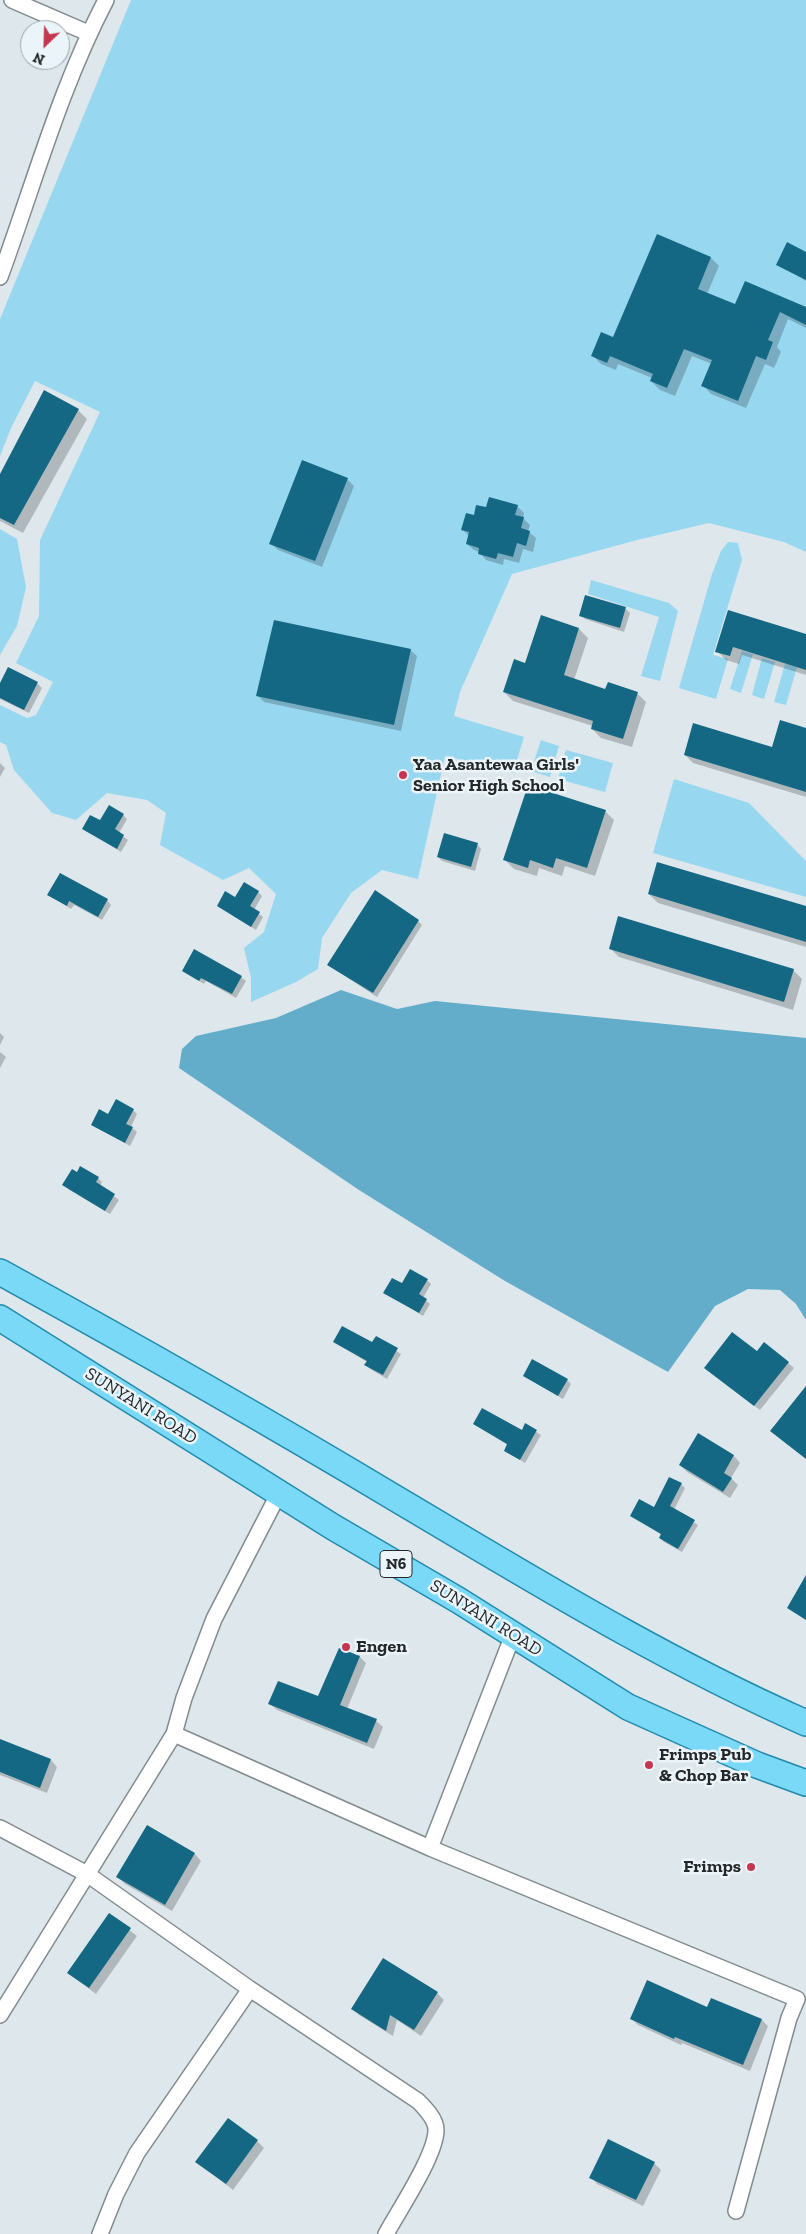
<!DOCTYPE html>
<style>
body{margin:0}
#map{position:relative;width:806px;height:2234px;overflow:hidden;background:#dde7ec;font-family:"Zilla Slab",serif}
canvas{display:block}
.north{position:absolute;left:20px;top:20px;width:50px;height:50px;box-sizing:border-box;background:#ebf5f9;border:1px solid #9ca3a6;border-radius:50%;rotate:204deg;font-size:14px;font-weight:700;line-height:20px;text-align:center;color:#25282a}
.north::after{content:'';display:block;margin:auto;width:18px;height:22px;background:#c63650;clip-path:polygon(50% 0,100% 100%,50% 72%,0 100%)}
</style>
<div id="map">
<canvas width="806" height="2234"></canvas>
<div class="north">N</div>
</div>
<script>
const context = document.querySelector('canvas').getContext('2d');
context.lineJoin = 'round';
function fillPath(path, color) {
  context.fillStyle = color;
  context.fill(path, 'evenodd');
}
function stroke(path, color, width, dash) {
  context.strokeStyle = color;
  context.lineWidth = width;
  context.lineCap = dash ? 'butt' : 'round';
  context.setLineDash(dash || []);
  context.stroke(path);
}
function label(font, color, halo, rows, align = 'center') {
  context.font = font + ' "Zilla Slab",serif';
  context.lineWidth = 5;
  context.setLineDash([]);
  context.textBaseline = 'middle';
  context.strokeStyle = halo;
  context.fillStyle = color;
  for (const [text, x, y, turn = 0] of rows) {
    context.save();
    context.translate(x, y);
    context.rotate((+turn || 0) * Math.PI / 180);
    context.textAlign = isNaN(turn) ? turn : align;
    if (halo) context.strokeText(text, 0, 0);
    context.fillText(text, 0, 0);
    context.restore();
  }
}
const green = new Path2D(`
 M 131,0 L 806,0 L 806,552 L 784,542 L 709,523 L 637,540 L 512,574 L 460,692 L 454,716 L 524,737 L 513,773 L 445,756 L 418,879 L 382,870 L 351,893 L 322,938 L 318,969 L 296,982 L 251,1002 L 251,978 L 244,948 L 264,932 L 276,894 L 249,868 L 223,880 L 160,845 L 166,813 L 147,800 L 107,793 L 76,820 L 52,813 L 14,770 L 6,745 L 0,742 L 0,705 L 27,718 L 36,715 L 53,682 L 16,663 L 39,616 L 40,540 L 100,412 L 35,381 L 11,428 L 0,456 L 0,319 Z
 M 0,529 L 17,539 L 26,587 L 17,626 L 0,655 Z
 M 728,542 L 738,543 L 742,560 L 713,655 L 728,659 L 716,699 L 679,688 L 712,574 L 721,551 Z
 M 591,580 L 669,603 L 678,611 L 660,681 L 641,676 L 659,617 L 588,594 Z
 M 742,651 L 753,654 L 741,693 L 730,689 Z
 M 762,658 L 775,662 L 764,699 L 752,695 Z
 M 785,664 L 797,667 L 786,705 L 774,702 Z
 M 541,740 L 559,746 L 550,777 L 531,771 Z
 M 566,750 L 613,763 L 605,792 L 558,779 Z
 M 674,779 L 749,803 L 806,861 L 806,897 L 653,853 Z`);
const forest = new Path2D(`
 M 341,990 L 397,1009 L 435,1001 L 806,1038 L 806,1320 L 796,1304 L 780,1290 L 748,1289 L 715,1306 L 668,1372 L 505,1281 L 359,1190 L 179,1068 L 182,1049 L 196,1036 L 276,1018 Z`);
const shadow = new Path2D(`
 M 657,235 L 711,258 L 719,266 L 707,294 L 736,306 L 806,308 L 806,328 L 788,319 L 777,347 L 781,352 L 774,368 L 765,364 L 746,408 L 711,394 L 703,385 L 712,364 L 692,356 L 675,396 L 660,390 L 651,381 L 652,378 L 618,364 L 616,370 L 601,364 L 593,356 L 614,339 Z
 M 806,253 L 806,281 L 777,264 Z
 M 78,410 L 87,419 L 23,533 L 0,521 L 0,477 Z
 M 347,479 L 354,486 L 322,567 L 278,550 L 271,543 Z
 M 517,506 L 524,513 L 523,518 L 530,525 L 528,531 L 536,538 L 533,552 L 523,549 L 519,563 L 504,559 L 503,565 L 486,560 L 479,552 L 474,550 L 467,544 L 469,536 L 462,529 L 474,516 L 487,509 Z
 M 586,596 L 626,609 L 630,613 L 624,632 L 585,619 L 580,615 Z
 M 729,611 L 806,635 L 806,675 L 742,655 L 739,664 L 726,660 L 717,651 Z
 M 579,629 L 588,638 L 574,680 L 606,690 L 637,693 L 646,702 L 632,747 L 601,738 L 592,729 L 593,726 L 513,701 L 504,692 L 526,664 Z
 M 410,650 L 417,656 L 401,731 L 264,702 L 257,695 Z
 M 37,683 L 42,688 L 29,713 L 0,699 L 0,685 Z
 M 806,729 L 806,797 L 693,763 L 685,755 L 772,749 Z
 M 0,763 L 5,768 L 0,777 Z
 M 605,811 L 614,820 L 595,876 L 565,866 L 562,876 L 539,868 L 537,876 L 514,869 L 505,860 Z
 M 123,815 L 127,819 L 119,833 L 128,840 L 121,852 L 83,828 Z
 M 477,844 L 481,849 L 475,871 L 442,861 L 438,857 Z
 M 258,892 L 262,896 L 254,910 L 263,917 L 256,930 L 218,906 Z
 M 649,894 L 806,908 L 806,947 L 658,903 Z
 M 49,895 L 107,900 L 111,905 L 102,920 L 74,905 L 71,909 Z
 M 418,921 L 422,925 L 377,997 L 328,965 Z
 M 610,948 L 793,970 L 802,979 L 793,1010 L 619,957 Z
 M 183,971 L 241,977 L 246,981 L 236,998 L 206,981 L 204,984 Z
 M 0,1033 L 4,1037 L 0,1045 Z
 M 0,1052 L 6,1057 L 0,1068 Z
 M 133,1110 L 137,1114 L 131,1127 L 137,1132 L 130,1146 L 92,1125 L 109,1115 Z
 M 78,1173 L 98,1178 L 102,1182 L 100,1186 L 119,1200 L 110,1214 L 68,1189 Z
 M 427,1280 L 431,1284 L 423,1298 L 430,1304 L 423,1316 L 385,1292 L 402,1285 Z
 M 376,1337 L 401,1354 L 387,1379 L 370,1369 L 366,1365 L 367,1362 L 334,1342 L 372,1344 Z
 M 757,1353 L 788,1363 L 794,1368 L 760,1410 L 711,1373 Z
 M 524,1376 L 567,1380 L 571,1384 L 563,1399 Z
 M 474,1424 L 522,1432 L 526,1425 L 541,1435 L 525,1463 L 505,1450 L 508,1445 Z
 M 698,1435 L 734,1456 L 740,1463 L 731,1478 L 738,1485 L 730,1498 L 687,1472 L 680,1465 Z
 M 681,1484 L 685,1488 L 674,1510 L 698,1525 L 682,1552 L 664,1542 L 660,1538 L 662,1535 L 631,1515 L 655,1509 Z
 M 339,1650 L 360,1657 L 366,1663 L 347,1709 L 376,1721 L 383,1727 L 374,1749 L 277,1710 L 270,1704 L 319,1698 Z
 M 0,1740 L 51,1760 L 57,1767 L 47,1793 L 0,1775 Z
 M 147,1827 L 195,1854 L 201,1861 L 172,1911 L 125,1884 L 118,1877 Z
 M 109,1914 L 137,1936 L 96,1994 L 68,1973 Z
 M 384,1960 L 437,1993 L 444,2000 L 421,2036 L 397,2020 L 393,2036 L 359,2015 L 352,2008 Z
 M 708,2009 L 762,2020 L 768,2026 L 750,2071 L 682,2043 L 681,2045 L 638,2025 L 631,2018 Z
 M 257,2141 L 264,2148 L 233,2190 L 197,2162 Z
 M 654,2163 L 661,2170 L 643,2206 L 597,2184 L 591,2177 Z`);
const building = new Path2D(`
 M 657,234 L 711,257 L 698,289 L 735,304 L 745,281 L 806,307 L 806,325 L 780,312 L 768,340 L 773,342 L 766,360 L 756,356 L 738,401 L 701,386 L 712,360 L 684,349 L 667,388 L 650,381 L 653,374 L 610,356 L 607,363 L 591,356 L 601,332 L 613,337 Z
 M 787,242 L 806,252 L 806,280 L 776,265 Z
 M 44,390 L 79,409 L 14,525 L 0,518 L 0,474 Z
 M 302,460 L 348,478 L 315,561 L 269,544 Z
 M 489,497 L 518,505 L 515,515 L 524,517 L 521,528 L 530,531 L 526,546 L 517,543 L 513,557 L 498,553 L 496,559 L 478,554 L 479,548 L 466,544 L 469,532 L 461,530 L 466,513 L 474,515 L 476,505 L 486,507 Z
 M 585,595 L 626,607 L 620,628 L 579,616 Z
 M 728,610 L 806,634 L 806,670 L 733,647 L 730,656 L 715,652 Z
 M 541,615 L 579,628 L 564,675 L 605,689 L 608,682 L 638,692 L 623,739 L 591,729 L 593,721 L 503,692 L 514,659 L 525,663 Z
 M 274,620 L 411,649 L 394,725 L 256,696 Z
 M 8,667 L 38,682 L 24,710 L 0,698 L 0,683 Z
 M 780,720 L 806,728 L 806,792 L 684,755 L 693,723 L 772,747 Z
 M 528,785 L 606,810 L 587,868 L 556,858 L 553,868 L 530,860 L 528,868 L 503,860 Z
 M 109,805 L 124,814 L 115,829 L 124,835 L 117,849 L 82,829 L 90,815 L 100,820 Z
 M 444,833 L 478,843 L 471,867 L 437,857 Z
 M 657,862 L 806,906 L 806,942 L 648,894 Z
 M 60,873 L 108,899 L 98,917 L 69,901 L 67,906 L 47,895 Z
 M 244,882 L 259,891 L 250,906 L 260,912 L 251,927 L 217,906 L 225,891 L 235,897 Z
 M 375,890 L 419,920 L 373,993 L 327,965 Z
 M 618,916 L 794,969 L 784,1002 L 609,949 Z
 M 194,949 L 242,976 L 232,994 L 201,978 L 199,981 L 182,971 Z
 M 116,1099 L 134,1109 L 126,1124 L 133,1127 L 125,1143 L 91,1125 L 99,1109 L 108,1114 Z
 M 80,1166 L 99,1177 L 96,1182 L 115,1194 L 105,1211 L 62,1185 L 72,1169 L 77,1172 Z
 M 410,1269 L 428,1279 L 419,1294 L 427,1299 L 419,1313 L 383,1293 L 392,1278 L 402,1283 Z
 M 342,1326 L 372,1342 L 376,1336 L 398,1348 L 383,1375 L 364,1365 L 367,1361 L 333,1342 Z
 M 732,1332 L 757,1351 L 764,1342 L 789,1362 L 754,1406 L 704,1368 Z
 M 532,1359 L 568,1379 L 558,1396 L 523,1376 Z
 M 806,1386 L 806,1459 L 770,1431 Z
 M 482,1408 L 522,1430 L 525,1423 L 537,1430 L 520,1460 L 504,1451 L 507,1444 L 473,1424 Z
 M 698,1433 L 734,1455 L 724,1473 L 732,1478 L 723,1492 L 679,1465 Z
 M 669,1477 L 682,1483 L 670,1506 L 695,1520 L 678,1549 L 659,1538 L 661,1534 L 630,1516 L 639,1499 L 654,1507 Z
 M 806,1575 L 806,1620 L 787,1608 Z
 M 339,1648 L 360,1656 L 340,1705 L 377,1719 L 367,1743 L 268,1704 L 278,1681 L 318,1696 Z
 M 0,1739 L 51,1759 L 40,1788 L 0,1772 Z
 M 147,1825 L 195,1853 L 165,1905 L 116,1877 Z
 M 109,1913 L 131,1928 L 89,1988 L 67,1973 Z
 M 383,1958 L 438,1992 L 414,2030 L 390,2015 L 386,2031 L 351,2009 Z
 M 647,1980 L 707,2007 L 711,1998 L 762,2019 L 743,2065 L 675,2037 L 674,2039 L 630,2019 Z
 M 228,2118 L 258,2140 L 226,2184 L 195,2162 Z
 M 608,2139 L 655,2162 L 636,2200 L 589,2178 Z`);
const minor = new Path2D(`
 M 12,0 L 88,33
 M 0,277 C 34,184 60,88 106,0
 M 174,1734 L 430,1848 L 797,1999 L 789,2018 L 736,2211
 M 0,1828 L 87,1874 L 250,1989 L 418,2101 C 425,2108 436,2119 436,2130 C 436,2155 399,2210 386,2234
 M 430,1848 L 513,1635
 M 0,2015 L 174,1734 L 184,1698 L 214,1619 L 279,1493
 M 100,2234 L 116,2194 L 137,2153 L 250,1989`);
const primary = new Path2D(`
 M 0,1272 C 133,1345 265,1420 395,1498 C 530,1578 663,1660 806,1723
 M 0,1318 L 333,1527 L 458,1600 L 628,1707 L 757,1765 L 806,1783`);
const markers = [
 [403,775,5,"#c63650"],
 [346,1647,5,"#c63650"],
 [649,1765,5,"#c63650"],
 [751,1867,5,"#c63650"]
];
const shields = [
 [396,1564,32]
];
const shieldNames = [
 ["N6",396,1564]
];
const poiNames = [
 ["Yaa Asantewaa Girls'",413,765],
 ["Senior High School",413,786],
 ["Engen",356,1647],
 ["Frimps Pub",659,1755],
 ["& Chop Bar",659,1776],
 ["Frimps",741,1867,"right"]
];
const streetNames = [
 ["SUNYANI ROAD",141,1406,32],
 ["SUNYANI ROAD",486,1618,32]
];
fillPath(green, '#98d7f0');
fillPath(forest, '#63adca');
fillPath(shadow, '#0003');
fillPath(building, '#156883');
stroke(minor, '#828b8f', 18);
stroke(primary, '#238bab', 28);
stroke(minor, '#fff', 15);
stroke(primary, '#7ad9f6', 25);
for (const [x, y, r, color] of markers) {
  const dot = new Path2D();
  dot.arc(x, y, r, 0, 2 * Math.PI);
  context.fillStyle = color;
  context.fill(dot);
  stroke(dot, '#ebf5f9', 2);
}
for (const [x, y, w] of shields) {
  const box = new Path2D();
  box.roundRect(x - w / 2, y - 13.5, w, 27, 4);
  context.fillStyle = '#ebf5f9';
  context.fill(box);
  stroke(box, '#25282a', 1);
}
label('bold 16px', '#25282a', null, shieldNames);
label('bold 18px', '#25282a', '#ebf5f9', poiNames, 'left');
label('18px', '#25282a', '#ebf5f9', streetNames);
</script>
